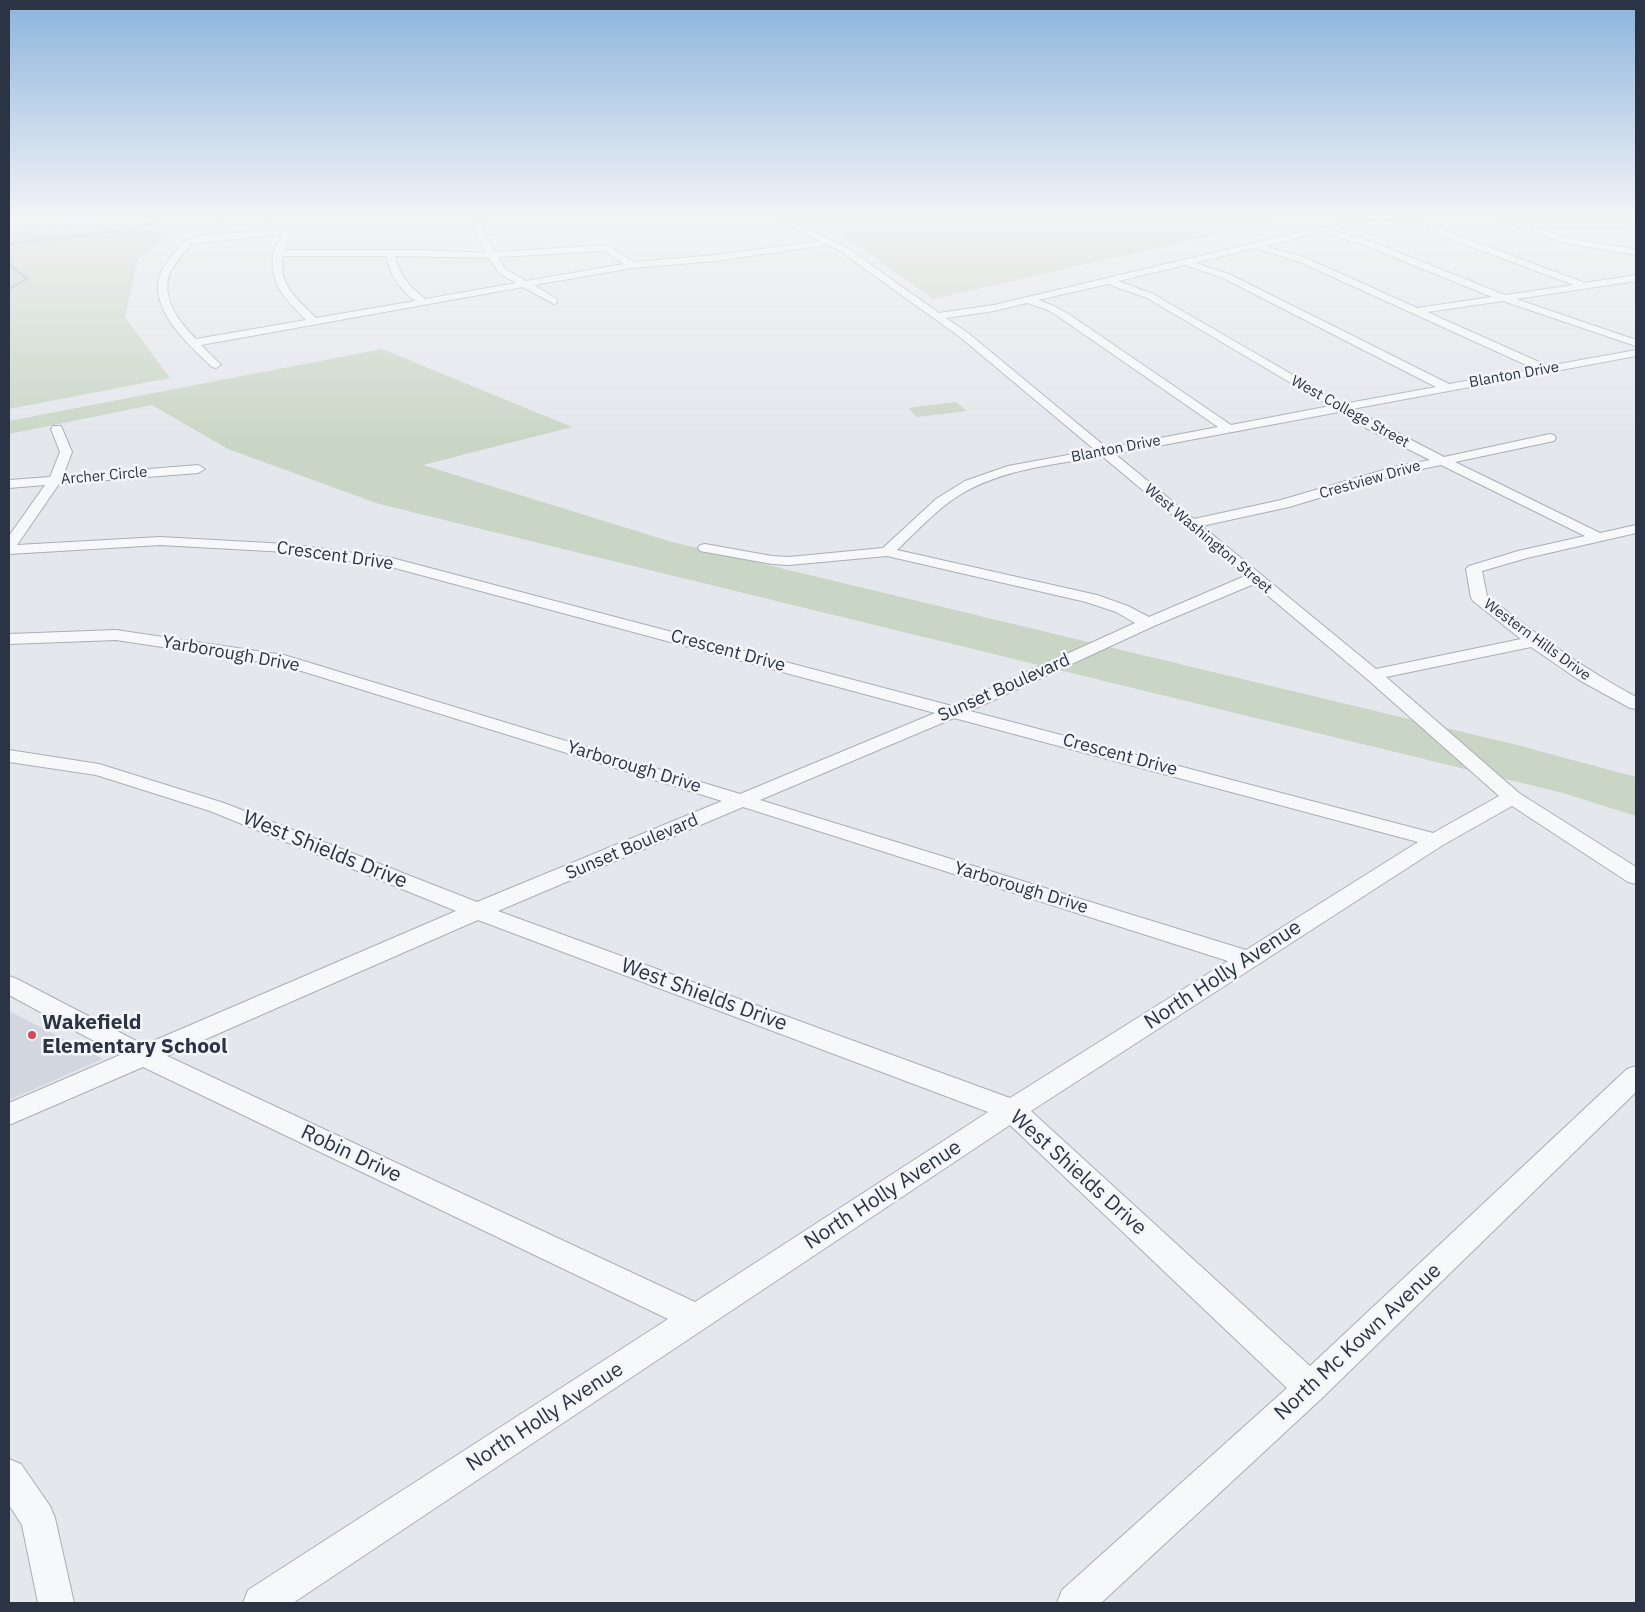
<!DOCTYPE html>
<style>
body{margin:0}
#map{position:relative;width:1645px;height:1612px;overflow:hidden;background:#e4e7ec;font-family:"IBM Plex Sans",sans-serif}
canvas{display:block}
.frame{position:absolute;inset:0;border:10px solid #2b3445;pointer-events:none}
</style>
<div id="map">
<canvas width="1645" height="1612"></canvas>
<div class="frame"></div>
</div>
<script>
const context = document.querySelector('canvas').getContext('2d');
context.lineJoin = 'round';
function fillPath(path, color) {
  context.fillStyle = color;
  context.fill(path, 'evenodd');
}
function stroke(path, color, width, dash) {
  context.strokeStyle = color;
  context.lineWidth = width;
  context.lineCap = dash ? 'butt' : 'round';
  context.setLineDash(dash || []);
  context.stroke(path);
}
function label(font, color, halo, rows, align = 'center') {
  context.font = font + ' "IBM Plex Sans",sans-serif';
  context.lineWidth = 5;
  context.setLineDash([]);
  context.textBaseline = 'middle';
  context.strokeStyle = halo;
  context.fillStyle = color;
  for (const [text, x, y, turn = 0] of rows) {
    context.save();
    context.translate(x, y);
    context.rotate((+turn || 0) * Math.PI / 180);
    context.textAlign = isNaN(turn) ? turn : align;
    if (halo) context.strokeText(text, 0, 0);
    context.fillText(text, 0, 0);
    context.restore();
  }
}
const built = new Path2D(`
 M 9,1011 L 103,1059 L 9,1100 Z`);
const green = new Path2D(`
 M 786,214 L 1306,214 L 933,299 L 858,245 Z
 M 180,224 L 138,260 L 125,317 L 170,378 L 9,409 L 9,225 Z
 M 382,349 L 572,427 L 423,465 L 672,542 L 1517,745 L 1636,777 L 1636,816 L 1563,793 L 379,504 L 228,449 L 152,405 L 9,434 L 9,421 Z
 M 956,402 L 967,411 L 917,417 L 908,408 Z`);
const stream = new Path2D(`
 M 9,244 L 133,229 L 172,216
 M 9,264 L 27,279 L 9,289`);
const minor = new Path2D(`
 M 478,214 L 486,214 L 484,233 L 495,252 L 606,245 L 634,262 L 716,255 L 820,241 L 768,214 L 779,214 L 846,247 L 939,313 L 994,305 L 1376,214 L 1392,214 L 1432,226 L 1585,283 L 1636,275 L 1636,281 L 1516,299 L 1636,340 L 1636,346 L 1503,301 L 1427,312 L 1548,366 L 1636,350 L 1636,356 L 1352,409 L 1444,457 L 1550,434 L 1554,435 L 1556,438 L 1554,441 L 1455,462 L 1600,533 L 1636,525 L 1636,533 L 1527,558 L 1482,571 L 1487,596 C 1536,634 1581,667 1636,697 L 1636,709 L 1630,708 L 1579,680 L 1531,647 L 1386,677 L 1519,793 L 1636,867 L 1636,884 L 1628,882 L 1512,806 L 1443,845 L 1031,1111 L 1310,1366 L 1627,1069 L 1636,1066 L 1636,1092 L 1321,1399 L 1101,1603 L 1057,1603 L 1062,1590 L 1287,1388 L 1010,1125 L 293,1603 L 243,1603 L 248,1590 L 668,1319 L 143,1067 L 9,1125 L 9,1103 L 120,1055 L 9,995 L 9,976 L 17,979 L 144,1045 L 456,911 L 210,811 L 96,775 L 9,762 L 9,750 L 99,764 L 224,803 L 477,902 L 722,801 L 282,665 L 116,640 L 9,644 L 9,634 L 116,630 L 284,655 L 740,794 L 935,713 L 391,567 L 287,552 L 160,545 L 9,554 L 9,536 L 45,485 L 9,488 L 9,480 L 50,477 L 60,452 L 51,429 L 53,426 L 61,426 L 72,452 L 63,476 L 198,465 L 205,469 L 198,473 L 59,484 L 17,545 L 160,537 L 287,544 L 392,558 L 952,706 L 1135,623 L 1116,612 L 1086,602 L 887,556 L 789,565 L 772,564 L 700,551 L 698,548 L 700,545 L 705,544 L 772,556 L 789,557 L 883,548 L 936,499 L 965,481 L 1008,466 L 1095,450 L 960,337 L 840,251 L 828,245 L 716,261 L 632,268 L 534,285 L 557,299 L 557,303 L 554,304 L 523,287 L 201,345 L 221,365 L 216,368 L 212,367 C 191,347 151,312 159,278 C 163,264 176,252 185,240 L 208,235 L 282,229 L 290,233 L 284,250 L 426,250 L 486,253 L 476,233 ZM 1381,218 L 1426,230 L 1574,285 L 1505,295 L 1370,241 L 1331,230 ZM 1322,232 L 1364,245 L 1492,297 L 1417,308 L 1306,258 L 1265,246 ZM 281,234 C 280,240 274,249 273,254 C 269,285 286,299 306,320 L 196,339 C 180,323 160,297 170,273 C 175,262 184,253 191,244 ZM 1255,248 L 1300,262 L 1535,369 L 1449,384 L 1229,274 L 1195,263 ZM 604,251 L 624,264 L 526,281 L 505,269 L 498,257 ZM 283,256 L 386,256 C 390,275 400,289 415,301 L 316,318 C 298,300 277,284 283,256 ZM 395,256 L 489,258 L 499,273 L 516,283 L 425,299 C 410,287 399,275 395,256 ZM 1185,265 L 1223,278 L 1436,387 L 1343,404 L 1153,294 L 1118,281 ZM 1108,284 L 1147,298 L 1330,406 L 1231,425 L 1070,315 L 1054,306 L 1038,300 ZM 1027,303 L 1048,310 L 1062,319 L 1218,427 L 1107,448 L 968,333 L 946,318 L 994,311 ZM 1339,412 L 1366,428 L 1430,460 L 1394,467 L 1281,500 L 1194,519 L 1115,454 ZM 1102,456 L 1245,576 L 1149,617 L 1128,606 L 1097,595 L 897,550 C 917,531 935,511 958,496 C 1000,469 1054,465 1102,456 ZM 1441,465 L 1585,536 L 1518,551 L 1469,566 L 1466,569 L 1471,598 L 1473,601 L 1521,639 L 1376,669 L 1202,526 L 1289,507 L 1402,473 ZM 1254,584 L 1367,679 L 1499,796 L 1433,833 L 970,711 L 1154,626 ZM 954,718 L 1418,842 L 1246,950 L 760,800 ZM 743,807 L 1228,961 L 1010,1098 L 498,911 ZM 478,920 L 988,1112 L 695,1302 L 167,1056 Z
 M 1485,214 L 1498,214 L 1570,239 L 1636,249 L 1636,255 L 1565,243 Z
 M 1532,222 L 1636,223 L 1636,227 L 1535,226 L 1531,224 Z
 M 9,1459 L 21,1464 L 50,1506 L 55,1518 L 74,1603 L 38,1603 L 22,1525 L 9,1505 Z`);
const major = new Path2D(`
 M 9,214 L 298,214 L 293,217 L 9,219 Z`);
const markers = [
 [32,1035,5,"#d1495b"]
];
const farStreetnames = [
 ["Blanton Drive",1514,375,-10],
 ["West College Street",1350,412,29],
 ["Blanton Drive",1116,449,-11],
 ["Archer Circle",104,476,-5],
 ["Crestview Drive",1370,480,-16],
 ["West Washington Street",1208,539,40],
 ["Western Hills Drive",1537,640,36]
];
const streetNames = [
 ["Crescent Drive",335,556,8],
 ["Crescent Drive",728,651,15],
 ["Yarborough Drive",231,654,10],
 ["Sunset Boulevard",1004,688,-24],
 ["Crescent Drive",1120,755,15],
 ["Yarborough Drive",634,767,17],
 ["Sunset Boulevard",632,847,-23],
 ["Yarborough Drive",1021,888,17]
];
const nearStreetnames = [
 ["West Shields Drive",325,850,22],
 ["North Holly Avenue",1223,975,-33],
 ["West Shields Drive",704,995,20],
 ["Robin Drive",351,1154,25],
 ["West Shields Drive",1078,1173,42],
 ["North Holly Avenue",883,1195,-33],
 ["North Mc Kown Avenue",1358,1342,-43],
 ["North Holly Avenue",545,1417,-33]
];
const nearPoinames = [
 ["Wakefield",42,1023],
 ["Elementary School",42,1047]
];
fillPath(built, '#d2d6de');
fillPath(green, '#c9d6c5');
stroke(stream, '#9fb4cc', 2.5);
stroke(minor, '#a9aeb7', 2);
stroke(major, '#a3abb8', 2);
fillPath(minor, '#f7f8fa');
fillPath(major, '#fff');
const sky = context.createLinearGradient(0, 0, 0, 440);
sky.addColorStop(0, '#8bb4dd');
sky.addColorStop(0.49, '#f3f4f6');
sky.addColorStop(1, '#f3f4f600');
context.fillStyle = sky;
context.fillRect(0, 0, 1645, 440);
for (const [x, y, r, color] of markers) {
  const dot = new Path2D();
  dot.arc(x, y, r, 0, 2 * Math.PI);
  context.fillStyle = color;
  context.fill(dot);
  stroke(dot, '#f4f6f9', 2);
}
label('15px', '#2b3445', '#f4f6f9', farStreetnames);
label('18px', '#2b3445', '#f4f6f9', streetNames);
label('21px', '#2b3445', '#f4f6f9', nearStreetnames);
label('bold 21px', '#2b3445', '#f4f6f9', nearPoinames, 'left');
</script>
